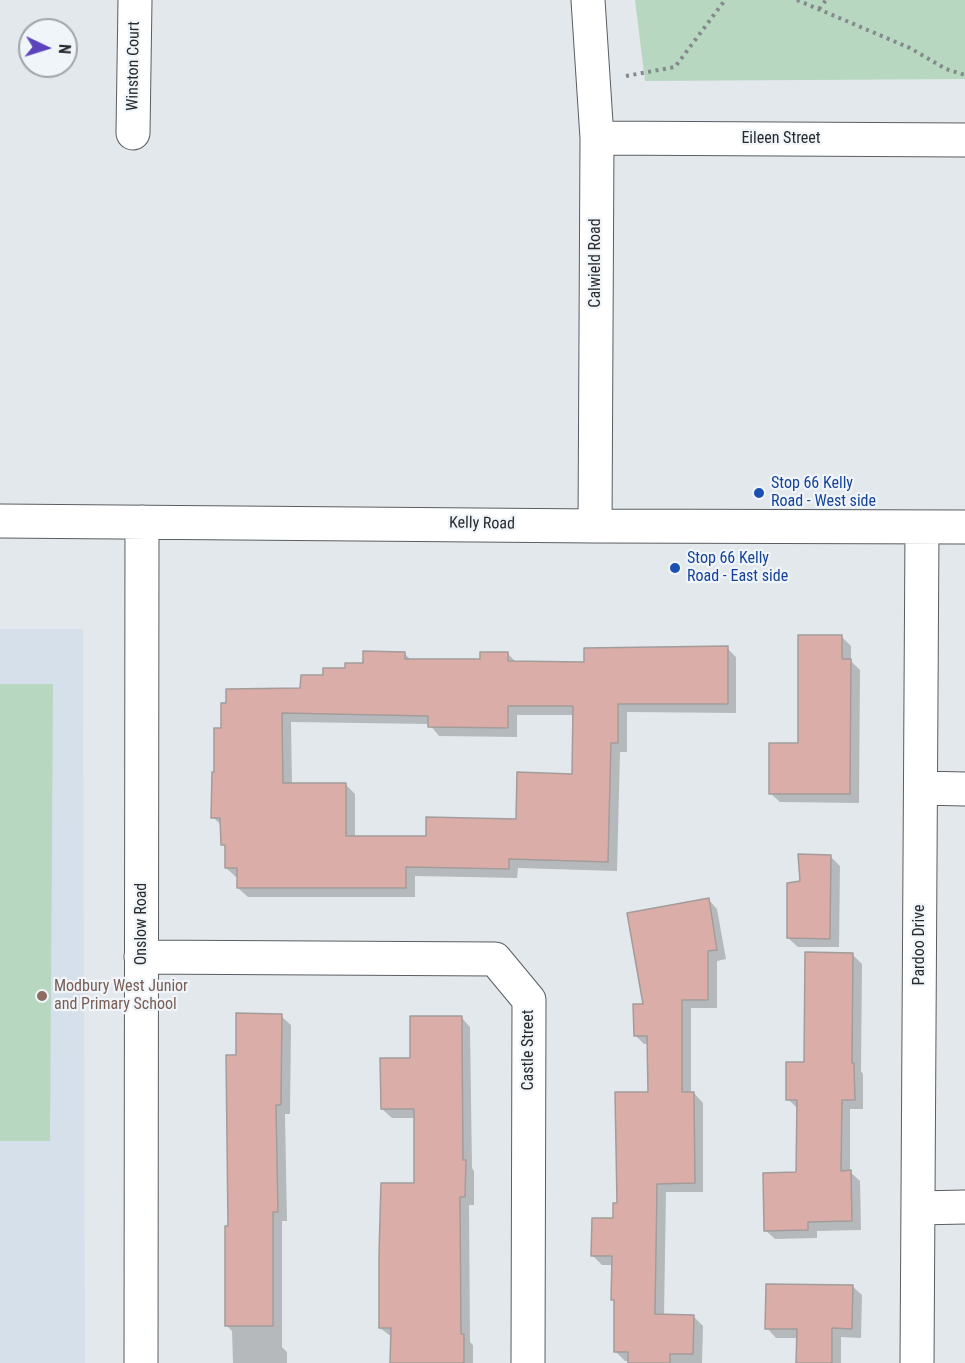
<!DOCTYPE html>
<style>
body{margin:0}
#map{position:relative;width:965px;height:1363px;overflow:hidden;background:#e3e8ec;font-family:"Roboto Condensed",sans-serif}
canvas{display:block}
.north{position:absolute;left:18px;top:18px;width:60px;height:60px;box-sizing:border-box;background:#f0f5fa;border:2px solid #a0a4a8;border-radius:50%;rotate:94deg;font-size:16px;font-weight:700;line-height:24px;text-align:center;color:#282a2c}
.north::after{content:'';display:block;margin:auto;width:21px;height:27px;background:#5c43bb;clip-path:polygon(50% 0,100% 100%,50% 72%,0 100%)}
</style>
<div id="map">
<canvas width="965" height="1363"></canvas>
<div class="north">N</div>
</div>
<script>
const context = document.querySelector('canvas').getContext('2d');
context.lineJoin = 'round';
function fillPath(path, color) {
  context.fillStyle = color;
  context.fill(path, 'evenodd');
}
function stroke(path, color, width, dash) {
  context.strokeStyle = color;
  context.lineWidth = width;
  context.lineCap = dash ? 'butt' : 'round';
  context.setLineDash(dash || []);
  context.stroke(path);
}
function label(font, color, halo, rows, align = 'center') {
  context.font = font + ' "Roboto Condensed",sans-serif';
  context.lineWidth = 4.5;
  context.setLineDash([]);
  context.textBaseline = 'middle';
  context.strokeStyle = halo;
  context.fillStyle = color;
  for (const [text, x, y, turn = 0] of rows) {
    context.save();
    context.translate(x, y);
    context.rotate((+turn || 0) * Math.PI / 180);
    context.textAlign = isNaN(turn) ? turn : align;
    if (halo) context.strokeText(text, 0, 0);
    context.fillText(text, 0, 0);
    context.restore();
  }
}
const built = new Path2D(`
 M 0,629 L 83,629 L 85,1363 L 0,1363 Z`);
const green = new Path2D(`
 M 635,0 L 965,0 L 965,79 L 645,81 Z
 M 0,684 L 53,684 L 50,1141 L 0,1141 Z`);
const shadow = new Path2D(`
 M 842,637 L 851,646 L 851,661 L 860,670 L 859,803 L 780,802 L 770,793 L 799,745 Z
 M 727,648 L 736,657 L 736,713 L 627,712 L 627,752 L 620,752 L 617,871 L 518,868 L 517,878 L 415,876 L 415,897 L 248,897 L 238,888 L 239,877 L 236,877 L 226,868 L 226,848 L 222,844 L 222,826 L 213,817 L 222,730 L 324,677 L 404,653 L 411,660 L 482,661 L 508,654 L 516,662 L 586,663 ZM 517,715 L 574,715 L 574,775 L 517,820 L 427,838 L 355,838 L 355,794 L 346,785 L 292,784 L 291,722 L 429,724 L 439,736 L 517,737 Z
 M 830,856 L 840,866 L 839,947 L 798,947 L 788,938 L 802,882 Z
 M 708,899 L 717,909 L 726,959 L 717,961 L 717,1008 L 691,1008 L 691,1093 L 694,1093 L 703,1103 L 703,1192 L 666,1192 L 664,1316 L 693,1316 L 703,1326 L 702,1363 L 630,1363 L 630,1361 L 625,1361 L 615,1351 L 616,1303 L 613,1300 L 613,1265 L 602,1265 L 593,1256 L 615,1219 L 649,1093 L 649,1044 L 644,1044 L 635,1035 L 644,1006 Z
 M 852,954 L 862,964 L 861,1071 L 863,1074 L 863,1109 L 850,1109 L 850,1172 L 860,1181 L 861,1230 L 817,1231 L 817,1238 L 775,1239 L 765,1230 L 798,1173 L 797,1108 L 788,1099 L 805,1064 Z
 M 281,1016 L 291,1025 L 290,1114 L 285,1114 L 287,1221 L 282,1221 L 282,1347 L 287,1352 L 287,1363 L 233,1363 L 232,1331 L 226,1325 L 238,1056 Z
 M 461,1017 L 470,1027 L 472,1168 L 474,1171 L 474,1205 L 469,1205 L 470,1342 L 473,1345 L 473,1363 L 392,1363 L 392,1337 L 380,1328 L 415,1185 L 415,1118 L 392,1118 L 382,1109 L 412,1060 Z
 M 852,1286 L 862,1295 L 861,1338 L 841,1337 L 841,1363 L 798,1363 L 798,1338 L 776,1338 L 767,1328 Z`);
const building = new Path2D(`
 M 798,635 L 842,635 L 842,659 L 851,659 L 850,794 L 769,794 L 769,743 L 798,743 Z
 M 728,646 L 728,704 L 618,704 L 618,743 L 611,743 L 608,862 L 509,859 L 509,869 L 406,867 L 406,888 L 237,888 L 237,868 L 225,868 L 225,845 L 221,845 L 220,818 L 211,818 L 212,772 L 214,772 L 214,728 L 221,728 L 221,703 L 226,703 L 226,689 L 300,688 L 301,675 L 323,675 L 323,668 L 345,668 L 345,663 L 363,663 L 363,651 L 405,652 L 405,659 L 480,659 L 480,652 L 508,652 L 508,661 L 584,662 L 584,648 ZM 508,706 L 573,706 L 572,774 L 517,772 L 516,819 L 426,817 L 426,836 L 346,836 L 346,783 L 283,783 L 282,713 L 428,716 L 428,727 L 508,728 Z
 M 798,854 L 831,855 L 830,939 L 787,938 L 787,883 L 800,881 Z
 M 709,898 L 717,950 L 708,951 L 708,1000 L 682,1000 L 682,1092 L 694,1092 L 695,1183 L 657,1184 L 655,1314 L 694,1315 L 693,1354 L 670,1354 L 670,1363 L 628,1363 L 628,1352 L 614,1352 L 614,1300 L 611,1300 L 612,1256 L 591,1256 L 592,1218 L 613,1218 L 613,1203 L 617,1203 L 615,1092 L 648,1092 L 647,1036 L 634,1036 L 633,1004 L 643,1004 L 627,913 Z
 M 805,952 L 853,953 L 852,1063 L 854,1063 L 855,1100 L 842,1100 L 841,1171 L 851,1170 L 852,1221 L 808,1222 L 808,1230 L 764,1231 L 763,1173 L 796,1172 L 797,1100 L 786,1100 L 786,1062 L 804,1062 Z
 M 236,1013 L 282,1014 L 281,1105 L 276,1105 L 278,1212 L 273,1212 L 273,1326 L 225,1326 L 225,1226 L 228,1226 L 226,1055 L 236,1055 Z
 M 410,1016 L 462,1016 L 463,1160 L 466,1160 L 465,1197 L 460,1197 L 461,1334 L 464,1334 L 464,1363 L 390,1363 L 391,1328 L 379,1328 L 379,1254 L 381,1183 L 414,1183 L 414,1109 L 381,1109 L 380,1058 L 410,1058 Z
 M 766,1284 L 853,1285 L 852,1329 L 832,1328 L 832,1363 L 796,1363 L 797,1329 L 765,1329 Z`);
const path = new Path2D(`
 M 797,0 L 910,48 L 946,69 L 965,75
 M 819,9 L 826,0
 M 626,76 L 675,67 L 725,0`);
const minor = new Path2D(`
 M 588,0 L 597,138 L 595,526
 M 133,133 L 135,0
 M 597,138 L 965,140
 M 0,521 L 595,526 L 965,527
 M 921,788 L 965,789
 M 141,957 L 495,959 L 529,1000 L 528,1363
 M 918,1208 L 965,1207
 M 141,1363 L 142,522
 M 917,1363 L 922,527`);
const markers = [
 [759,493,6,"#1a4fb4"],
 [675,568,6,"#1a4fb4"],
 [42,996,6,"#8d6e63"]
];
const streetNames = [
 ["Winston Court",134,66,-89],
 ["Eileen Street",781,139],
 ["Calwield Road",596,263,-90],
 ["Kelly Road",482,524,1],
 ["Onslow Road",142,924,-90],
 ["Pardoo Drive",920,945,-90],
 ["Castle Street",529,1050,-90]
];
const transitNames = [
 ["Stop 66 Kelly",771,484],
 ["Road - West side",771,502],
 ["Stop 66 Kelly",687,559],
 ["Road - East side",687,577]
];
const educationNames = [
 ["Modbury West Junior",54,987],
 ["and Primary School",54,1005]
];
fillPath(built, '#d6e0eb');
fillPath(green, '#b7d7c1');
fillPath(shadow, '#0003');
fillPath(building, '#daada8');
stroke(building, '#a39c9b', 1.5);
stroke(minor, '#5a5e62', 35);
stroke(path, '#85898c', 4, [3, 4.5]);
stroke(minor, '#fff', 33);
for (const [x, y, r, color] of markers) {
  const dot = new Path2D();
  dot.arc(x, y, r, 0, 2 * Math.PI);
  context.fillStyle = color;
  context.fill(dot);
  stroke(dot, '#f0f5fa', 2);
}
label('16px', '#282a2c', '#f0f5fa', streetNames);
label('16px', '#164399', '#f0f5fa', transitNames, 'left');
label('16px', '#785e54', '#f0f5fa', educationNames, 'left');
</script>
